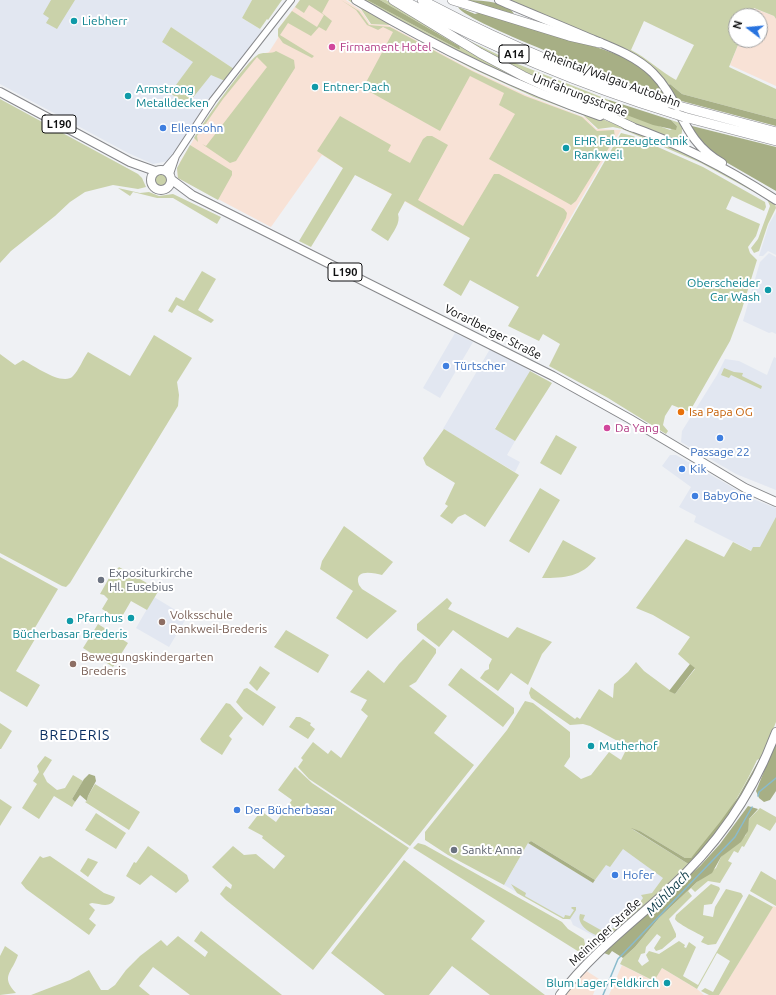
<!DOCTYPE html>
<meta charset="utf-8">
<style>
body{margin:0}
#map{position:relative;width:776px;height:995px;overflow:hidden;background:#eff1f4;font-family:Ubuntu,sans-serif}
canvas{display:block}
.north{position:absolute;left:728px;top:8px;width:40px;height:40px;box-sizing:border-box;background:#fff;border:1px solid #9f9f9f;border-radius:50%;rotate:286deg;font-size:11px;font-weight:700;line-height:16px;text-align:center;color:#0e0f10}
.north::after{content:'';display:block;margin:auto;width:14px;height:18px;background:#2873df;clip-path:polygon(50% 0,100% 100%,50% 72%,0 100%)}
</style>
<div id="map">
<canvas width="776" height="995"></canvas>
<div class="north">N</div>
</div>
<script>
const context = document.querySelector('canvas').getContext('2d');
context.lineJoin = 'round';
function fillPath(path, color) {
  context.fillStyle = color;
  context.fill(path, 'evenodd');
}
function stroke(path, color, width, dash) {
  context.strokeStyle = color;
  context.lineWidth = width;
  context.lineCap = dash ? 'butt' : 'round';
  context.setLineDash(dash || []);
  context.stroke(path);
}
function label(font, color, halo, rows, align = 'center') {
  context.font = font + ' Ubuntu,sans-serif';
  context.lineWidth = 4;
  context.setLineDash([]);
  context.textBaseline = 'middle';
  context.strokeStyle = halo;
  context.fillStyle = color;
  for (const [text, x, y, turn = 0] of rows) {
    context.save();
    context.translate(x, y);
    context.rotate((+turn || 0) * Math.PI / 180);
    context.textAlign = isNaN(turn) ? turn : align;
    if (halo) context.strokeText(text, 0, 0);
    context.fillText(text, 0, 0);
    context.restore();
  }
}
const built = new Path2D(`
 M 0,0 L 252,0 L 242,18 L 263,31 L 234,69 L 171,27 L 162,42 L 194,62 L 171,93 L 211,74 L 225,81 L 168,161 L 153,164 L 128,153 L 0,84 Z
 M 776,212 L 776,255 L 768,251 L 763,256 L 759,256 L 769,224 Z
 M 769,253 L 776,257 L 776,334 L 772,332 L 769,333 L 743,321 L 760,262 Z
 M 455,333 L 473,342 L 440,398 L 423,388 Z
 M 490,349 L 531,371 L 495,428 L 515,441 L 507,455 L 520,462 L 515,472 L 443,429 Z
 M 774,357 L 776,358 L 776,490 L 736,474 L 681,442 L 682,431 L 717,375 L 725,359 L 739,361 L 767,375 Z
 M 670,455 L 676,455 L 753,499 L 776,508 L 776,528 L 758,554 L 694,522 L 696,516 L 679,507 L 691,487 L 662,466 Z
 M 154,597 L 187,617 L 169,647 L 136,628 Z
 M 631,828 L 690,865 L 602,943 L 592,935 L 573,925 L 571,920 L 562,918 L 504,885 L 528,843 L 593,883 Z`);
const industrial = new Path2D(`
 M 300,0 L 346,0 L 362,11 L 370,24 L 388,25 L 472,70 L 526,95 L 586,118 L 596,129 L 621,130 L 537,276 L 404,201 L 343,168 L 322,155 L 271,227 L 178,178 L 177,170 L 180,162 L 203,124 L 249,63 L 258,55 L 269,52 L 278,38 L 278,29 Z
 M 753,8 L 774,16 L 776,19 L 776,86 L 730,65 L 740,40 L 760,40 L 760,16 L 750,16 Z
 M 773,906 L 776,907 L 776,995 L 719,995 Z
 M 622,965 L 653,981 L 662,968 L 697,989 L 704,995 L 609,995 Z
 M 585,970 L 599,979 L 593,995 L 564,995 Z`);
const green = new Path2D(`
 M 51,0 L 75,0 L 57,29 L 46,23 L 49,18 L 43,14 Z
 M 252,0 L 282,0 L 268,20 L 267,19 L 260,29 L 242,18 Z
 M 300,0 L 329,0 L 322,13 L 332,21 L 326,31 L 319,27 L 311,36 L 288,23 L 280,35 L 314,56 L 312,58 L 283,43 L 278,36 L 278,29 L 292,11 L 317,27 L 324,15 L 309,5 L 304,13 L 295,7 Z
 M 341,0 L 359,11 L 369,25 L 390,27 L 472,71 L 525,96 L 582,117 L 597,131 L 614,130 L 615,138 L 576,201 L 571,205 L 489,159 L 515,114 L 499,105 L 504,93 L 470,76 L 440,131 L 363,88 L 393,32 L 383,27 L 378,30 L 367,25 L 356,10 Z
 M 348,0 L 353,0 L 563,104 L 667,144 L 725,173 L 775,203 L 776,208 L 768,224 L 759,251 L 754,253 L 751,248 L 758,239 L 770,206 L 767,199 L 701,163 L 622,129 L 613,127 L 598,129 L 583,115 L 534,97 L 473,69 L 390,25 L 371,24 L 361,9 Z
 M 361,0 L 367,0 L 458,49 L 459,46 L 380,0 L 386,0 L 437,31 L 584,107 L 485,67 Z
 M 504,0 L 776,0 L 776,19 L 774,16 L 754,8 L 750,16 L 736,16 L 736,40 L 740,40 L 729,67 L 776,89 L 776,119 L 682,94 L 670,84 L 667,86 L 653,70 ZM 644,21 L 694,45 L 676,80 C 660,71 647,58 631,50 Z
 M 171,27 L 234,69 L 225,81 L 211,75 L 187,105 L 170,93 L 193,62 L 162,42 Z
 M 445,29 L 515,63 L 609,100 L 605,102 L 566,92 L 670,130 L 677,126 L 671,120 L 680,123 C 683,128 683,133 679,138 L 668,139 L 616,116 L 517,69 Z
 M 276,51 L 294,60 L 295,68 L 236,161 L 230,163 L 202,144 L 206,146 L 267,67 L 257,57 L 223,99 L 197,136 L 198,142 L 194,138 C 203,123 246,61 259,54 C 264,52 272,54 276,51 Z
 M 0,99 L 138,174 L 142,178 L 146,187 L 138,189 L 113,185 L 85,192 L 70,202 L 55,216 L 11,251 L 0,263 Z
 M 340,116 L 391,145 L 388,151 L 410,163 L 423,139 L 427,136 L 432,136 L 448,145 L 418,200 L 463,226 L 494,174 L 499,174 L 564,209 L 567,213 L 566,218 L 536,276 L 538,277 L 621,133 L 633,136 L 703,167 L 765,202 L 766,207 L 764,211 L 732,196 L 726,209 L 760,224 L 756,236 L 748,247 L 750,253 L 757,260 L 742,309 L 730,341 L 690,411 L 687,411 L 672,405 L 665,416 L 663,425 L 668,431 L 666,434 L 608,398 L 549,366 L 560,344 L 543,334 L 539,341 L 508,326 L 519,307 L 470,280 L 461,296 L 443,285 L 470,238 L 405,201 L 398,214 C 401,223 393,232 388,241 L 371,230 L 392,194 L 355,175 L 311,247 L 299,241 L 343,168 L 317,151 Z
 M 190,145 L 232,171 L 232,175 L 218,200 L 178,178 L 177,168 Z
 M154 180a7 7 0 1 1 14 0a7 7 0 1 1-14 0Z
 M 118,188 L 140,193 L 149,192 L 159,196 L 173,194 L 221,217 L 217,224 L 173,198 L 157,198 L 133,192 L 130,196 Z
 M 202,271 L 216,279 L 198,310 L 214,320 L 211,323 L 177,305 L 172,313 L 168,311 L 176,297 L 184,301 Z
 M 154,335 L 192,358 L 177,382 L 179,395 L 178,406 L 70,583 L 66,587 L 62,586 L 0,553 L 0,354 L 15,365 L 23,360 C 33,365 63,387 73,376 C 79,370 83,359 88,352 L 130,376 Z
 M 724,368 L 734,372 L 743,373 L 742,376 L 762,386 L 761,389 L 731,375 L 729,378 L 721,375 Z
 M 530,371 L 552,383 L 515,441 L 495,429 Z
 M 444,429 L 519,475 L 485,527 L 465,514 L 458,517 L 452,524 L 440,516 L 448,506 L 445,504 L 455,483 L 426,465 L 423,458 Z
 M 556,435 L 577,447 L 561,475 L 540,463 Z
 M 540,488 L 560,500 L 529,553 L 509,541 Z
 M 776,517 L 776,722 L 762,758 L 757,760 C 742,792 717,835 691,858 L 685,858 L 640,831 L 632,829 L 690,865 L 683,873 L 609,936 C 599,940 575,927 580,914 L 585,915 L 583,920 L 606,933 L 608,930 L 619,926 L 627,915 L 630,917 L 643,898 L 641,895 L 652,893 L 663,878 L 623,849 L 610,867 L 606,865 L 595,880 L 531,841 L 528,843 L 504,885 L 448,855 L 425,840 L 425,832 L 507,730 L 525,701 L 533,703 L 570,732 L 570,757 L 564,766 L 581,779 L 591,775 L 609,752 L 621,760 L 625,752 L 623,744 L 590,726 L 583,724 L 570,725 L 531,698 L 529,693 L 531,687 L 575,719 L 577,717 L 580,719 L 599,689 L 613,698 L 614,684 L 628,672 L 636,662 L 644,671 L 675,694 L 695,669 L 678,654 L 690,637 L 653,615 L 636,608 L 686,539 L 724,557 L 733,542 L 751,551 L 753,547 L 760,547 Z
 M 344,526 L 393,562 L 382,575 C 374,573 353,568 359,585 L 362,589 L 397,611 L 367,639 L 336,618 L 353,591 L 320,569 L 322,561 Z
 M 563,540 L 596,558 C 582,577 564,578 542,578 Z
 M 0,557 L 58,589 L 33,631 L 38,634 L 16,671 L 40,685 L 27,707 L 0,691 Z
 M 119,567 L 159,590 L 147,610 L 131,601 L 120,620 L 102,609 L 108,599 L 104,595 L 100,594 L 109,578 Z
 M 447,598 L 452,603 L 448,609 L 508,638 L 517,627 L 552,642 L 542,654 L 528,685 L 511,673 L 498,691 L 480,678 L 485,671 L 489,669 L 489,665 L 492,659 L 453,630 L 439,647 L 417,630 L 417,624 Z
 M 98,624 L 128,643 L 113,667 L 83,648 Z
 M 286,630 L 329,655 L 318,673 L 274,647 Z
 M 423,639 L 436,649 L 436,653 L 416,682 L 409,686 L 447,716 L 434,733 L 474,765 L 410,846 L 309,779 L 298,767 L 303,760 L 301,758 L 313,742 L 328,754 L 331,750 L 341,758 L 368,716 L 361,710 L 367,700 L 350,692 L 368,670 L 384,683 L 399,664 Z
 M 260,666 L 270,673 L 257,691 L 249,683 Z
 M 461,668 L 514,708 L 514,713 L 503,727 L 448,685 Z
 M 247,688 L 276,707 L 263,726 L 244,711 L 236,702 L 244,689 Z
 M 226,703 L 230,704 L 243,718 L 229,736 L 232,739 L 222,755 L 202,742 L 200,739 Z
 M 296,717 L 300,717 L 311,723 L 310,725 L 315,729 L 308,739 L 289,727 Z
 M 0,723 L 12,731 L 1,749 L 0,749 Z
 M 45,756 L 52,760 L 43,774 L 47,782 L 57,790 L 65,788 L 73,775 L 83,781 L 72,799 L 75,802 L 72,807 L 54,796 L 39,819 L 22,808 L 37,784 L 33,781 L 39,772 L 37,766 Z
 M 295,767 L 312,783 L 409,848 L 313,970 L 226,900 L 220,894 L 226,886 L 231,889 L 232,885 L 212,867 L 233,846 L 244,855 L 256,854 L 274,869 L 285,856 L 262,838 L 263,836 L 248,828 L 261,811 L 276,822 L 292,800 L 278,790 Z
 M 95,784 L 140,812 L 129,830 L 85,802 L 87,801 L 88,796 Z
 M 0,799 L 12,807 L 0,826 Z
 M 760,808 L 776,817 L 776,822 L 770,831 L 757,824 L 744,847 L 742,846 L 738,853 L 734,851 L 728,861 L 732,863 L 720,883 L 708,881 L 695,892 L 691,888 L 688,891 L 692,896 L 669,919 L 676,934 L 676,937 L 662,949 L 656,951 L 654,948 L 661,937 L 657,934 L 646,947 L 645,953 L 641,954 L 638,961 L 642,966 L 649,961 L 646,955 L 649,951 L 659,954 L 679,941 L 685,945 L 684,947 L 686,948 L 689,942 L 696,947 L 683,976 L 698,985 L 749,894 L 773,907 L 719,995 L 709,995 L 701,991 L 705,988 L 713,992 L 730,961 L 717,953 L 697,989 L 662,968 L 654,981 L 620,964 L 623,958 L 635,947 L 659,918 L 697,882 L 716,868 L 721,857 L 746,835 L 749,819 Z
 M 96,813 L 126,833 L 116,849 L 85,830 Z
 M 418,843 L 425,845 L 562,922 L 568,929 L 584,939 L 586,950 L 584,955 L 413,848 Z
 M 148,846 L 187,875 L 189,881 L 176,893 L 151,875 L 140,885 L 126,876 L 134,862 L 136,863 Z
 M 40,856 L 43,858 L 50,856 L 104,893 L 115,897 C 112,909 101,904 92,903 L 89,904 L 95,910 L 89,919 L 96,925 L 89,935 L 26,889 L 21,883 Z
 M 88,858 L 98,862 L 88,877 L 80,871 Z
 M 404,860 L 485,921 L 471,939 L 545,995 L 490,995 L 452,966 L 429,995 L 385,995 L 331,953 Z
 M 761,871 L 776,880 L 776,906 L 750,891 Z
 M 511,884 L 526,893 L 525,896 L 564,918 L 565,915 L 570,916 L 574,910 L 571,908 L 572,907 L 576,907 L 576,910 L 570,919 L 563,919 L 517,893 Z
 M 711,884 L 719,887 L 720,889 L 712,904 L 704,905 L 703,915 L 713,917 L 715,907 L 726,889 L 741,893 L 743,896 L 716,944 L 708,945 L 701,942 L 704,937 C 699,934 676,923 675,919 L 676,915 Z
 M 201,931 L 282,995 L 190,995 L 153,967 L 139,986 L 150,995 L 31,995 L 70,980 L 89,970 L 101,990 L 108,990 L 115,985 L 126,970 L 140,956 L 161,940 L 167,946 L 178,936 L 205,957 L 208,952 L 194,941 Z
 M 5,946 L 18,955 C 12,973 0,976 16,993 L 0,995 L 0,956 Z`);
const forest = new Path2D(`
 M 367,0 L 380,0 L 459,46 L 460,49 L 458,49 Z
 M 460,0 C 474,0 507,0 514,14 Z
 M 458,7 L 475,14 L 481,12 L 489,14 L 602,49 L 629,59 L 650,74 L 667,96 C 638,87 467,24 458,7 Z
 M 670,84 L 682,94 L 776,119 L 776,126 L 674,99 L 667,86 Z
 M 560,85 L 605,102 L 609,100 L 671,120 L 677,126 L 676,130 L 653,125 L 566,92 L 559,88 Z
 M 688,125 L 776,147 L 776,191 L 712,154 Z
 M 690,664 L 695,668 L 675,694 L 669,691 Z
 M 776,742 L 776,791 L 770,800 L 764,802 L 759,798 L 756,791 Z
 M 760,758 L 762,758 C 743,797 718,831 690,865 L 631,828 L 640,831 L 685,858 L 691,858 L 720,822 L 738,797 Z
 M 89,774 L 95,776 L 96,781 L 88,796 L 87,801 L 80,795 L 75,802 L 72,799 L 84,779 Z
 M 748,806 L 758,809 L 749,819 L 748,831 L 741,842 L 721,857 L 712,873 L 697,882 L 659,918 L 635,947 L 623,958 L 612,951 L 609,955 L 604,953 L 700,866 L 720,844 Z
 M 531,841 L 595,880 L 593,883 L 528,843 Z`);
const stream = new Path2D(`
 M 758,796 L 759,792 L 776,778
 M 603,995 L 618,959 L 735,837 L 752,807`);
const minor = new Path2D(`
 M 164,170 L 176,156 L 213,100 L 291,0
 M 170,174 L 176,156`);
const major = new Path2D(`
 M 356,0 C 434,46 514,86 600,116
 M 499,0 C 529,13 559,25 589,38 C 611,47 636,56 653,73 C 682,102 681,140 722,163
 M 0,92 L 130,162 L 155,171
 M 626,125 C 678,143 730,170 776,200
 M151 180a10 10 0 1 1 20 0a10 10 0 1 1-20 0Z
 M 172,180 L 192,195 L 268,233 L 553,376 L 630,419 L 745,488 L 776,502
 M 560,995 C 591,954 630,925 667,891 C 716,847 753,794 776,732`);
const highway = new Path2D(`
 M 393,0 L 480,53 L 523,76 L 632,127
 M 403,0 C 490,47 581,85 675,114
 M 422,0 C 501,42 584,78 670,103
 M 452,0 L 569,36 L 600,43
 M 679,106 L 776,132
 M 684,117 L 776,141`);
const highwayBridge = new Path2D(`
 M 670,103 L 679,106
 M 675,114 L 684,117`);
const markers = [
 [74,21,4,"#0f9aa8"],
 [332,47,4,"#d1479c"],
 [315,87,4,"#0f9aa8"],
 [128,96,4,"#0f9aa8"],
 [163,128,4,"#3f7fe0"],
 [566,148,4,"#0f9aa8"],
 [768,290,4,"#0f9aa8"],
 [446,366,4,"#3f7fe0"],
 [681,412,4,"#e8710a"],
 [607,428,4,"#d1479c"],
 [720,438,4,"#3f7fe0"],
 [682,469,4,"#3f7fe0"],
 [695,496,4,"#3f7fe0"],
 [101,580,4,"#6b7280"],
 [131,618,4,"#0f9aa8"],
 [70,621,4,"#0f9aa8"],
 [162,622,4,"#8d6e63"],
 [73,664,4,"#8d6e63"],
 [591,746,4,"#0f9aa8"],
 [237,810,4,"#3f7fe0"],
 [454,850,4,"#6b7280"],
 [615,875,4,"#3f7fe0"],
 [667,983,4,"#0f9aa8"]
];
const shields = [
 [514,54,30],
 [59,124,34],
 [345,272,34]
];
const shieldNames = [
 ["A14",514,54],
 ["L190",59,124],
 ["L190",345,272]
];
const cultureNames = [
 ["Liebherr",82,21],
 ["Entner-Dach",323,87],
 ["Armstrong",136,89],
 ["Metalldecken",136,103],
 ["EHR Fahrzeugtechnik",574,141],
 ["Rankweil",574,155],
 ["Oberscheider",760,283,"right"],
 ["Car Wash",760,297,"right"],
 ["Pfarrhus",123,618,"right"],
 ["Bücherbasar Brederis",70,634,"center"],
 ["Mutherhof",599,746],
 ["Blum Lager Feldkirch",659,983,"right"]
];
const hotelNames = [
 ["Firmament Hotel",340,47],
 ["Da Yang",615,428]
];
const streetNames = [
 ["Rheintal/Walgau Autobahn",612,79,20],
 ["Umfahrungsstraße",580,95,21],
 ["Vorarlberger Straße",493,332,27],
 ["Meininger Straße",605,932,-43]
];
const shopNames = [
 ["Ellensohn",171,128],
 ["Türtscher",454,366],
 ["Passage 22",720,452,"center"],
 ["Kik",690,469],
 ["BabyOne",703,496],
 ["Der Bücherbasar",245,810],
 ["Hofer",623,875]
];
const foodNames = [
 ["Isa Papa OG",689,412]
];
const worshipNames = [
 ["Expositurkirche",109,573],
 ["Hl. Eusebius",109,587],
 ["Sankt Anna",462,850]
];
const educationNames = [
 ["Volksschule",170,615],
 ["Rankweil-Brederis",170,629],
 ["Bewegungskindergarten",81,657],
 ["Brederis",81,671]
];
const waterNames = [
 ["Mühlbach",668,893,-46]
];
const quarterNames = [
 ["BREDERIS",75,735]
];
fillPath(built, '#e2e7f1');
fillPath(industrial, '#f8e2d6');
fillPath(green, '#cad2aa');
fillPath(forest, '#a7af85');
stroke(stream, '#89bbcd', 1.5);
stroke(minor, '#87888b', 8);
stroke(major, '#87888b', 10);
stroke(highway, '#87888b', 10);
stroke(minor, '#fff', 6);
stroke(major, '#fff', 8);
stroke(highway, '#fff', 9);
stroke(highwayBridge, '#87888b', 10, []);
stroke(highwayBridge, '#fff', 9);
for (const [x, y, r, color] of markers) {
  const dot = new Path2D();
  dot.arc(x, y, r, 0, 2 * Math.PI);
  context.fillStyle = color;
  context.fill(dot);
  stroke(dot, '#fff', 1.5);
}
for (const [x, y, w] of shields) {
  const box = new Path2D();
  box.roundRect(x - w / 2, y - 9, w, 18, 3);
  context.fillStyle = '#fff';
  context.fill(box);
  stroke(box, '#0e0f10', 1);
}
label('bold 11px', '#0e0f10', null, shieldNames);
label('12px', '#0d838f', '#fff', cultureNames, 'left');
label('12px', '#b23c85', '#fff', hotelNames, 'left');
label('12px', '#0e0f10', '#fff', streetNames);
label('12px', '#366cbe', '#fff', shopNames, 'left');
label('12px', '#c56008', '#fff', foodNames, 'left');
label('12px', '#5b616d', '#fff', worshipNames, 'left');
label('12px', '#785e54', '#fff', educationNames, 'left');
label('italic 13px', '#0b3947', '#fff', waterNames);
context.letterSpacing = '1px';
label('14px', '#092e61', '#fff', quarterNames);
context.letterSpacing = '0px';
</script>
